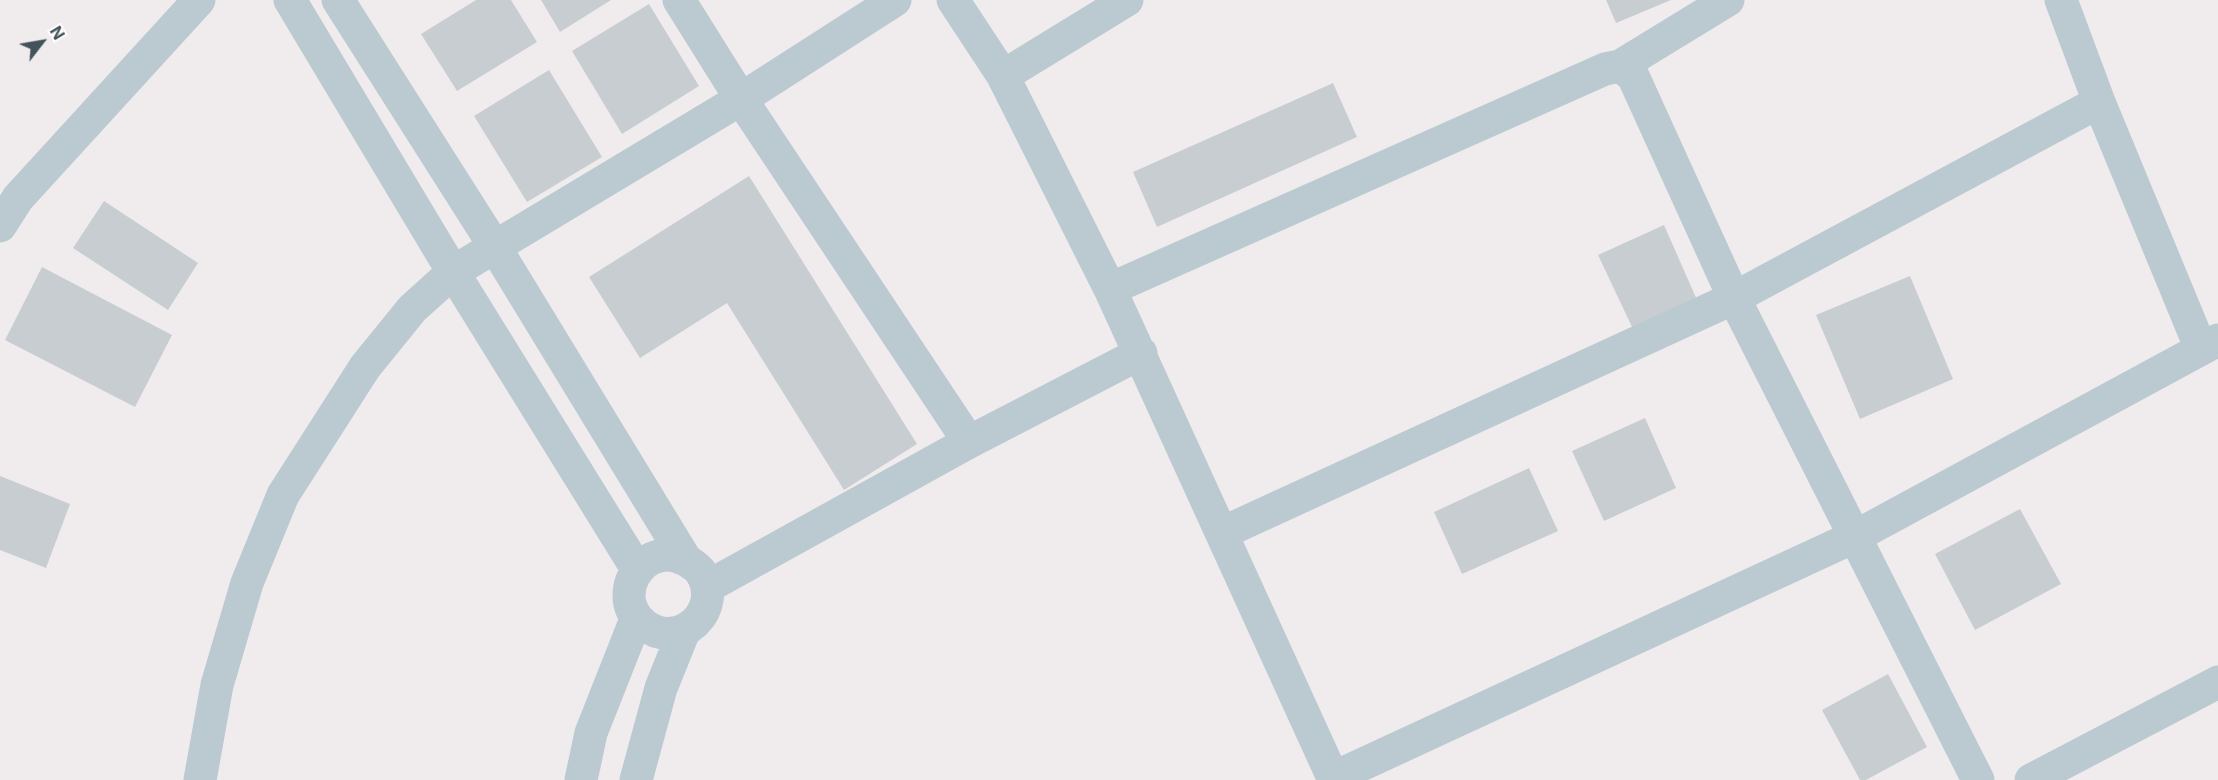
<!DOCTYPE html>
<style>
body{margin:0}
#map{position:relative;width:2218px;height:780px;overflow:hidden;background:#f0eced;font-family:Inter,sans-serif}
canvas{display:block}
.north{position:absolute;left:12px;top:12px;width:60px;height:60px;-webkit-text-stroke:4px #fff;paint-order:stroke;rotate:59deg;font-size:16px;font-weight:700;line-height:24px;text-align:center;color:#43535c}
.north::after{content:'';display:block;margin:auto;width:21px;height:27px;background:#43535c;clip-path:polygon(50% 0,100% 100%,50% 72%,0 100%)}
</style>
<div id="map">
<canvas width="2218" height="780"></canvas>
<div class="north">N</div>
</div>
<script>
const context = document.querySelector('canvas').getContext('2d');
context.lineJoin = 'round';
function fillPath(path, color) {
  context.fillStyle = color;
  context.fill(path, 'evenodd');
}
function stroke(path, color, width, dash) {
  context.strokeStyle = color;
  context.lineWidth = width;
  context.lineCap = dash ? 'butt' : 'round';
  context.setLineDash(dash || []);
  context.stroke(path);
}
const building = new Path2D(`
 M 476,0 L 511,0 L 537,42 L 457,91 L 421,34 Z
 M 541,0 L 611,0 L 560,32 Z
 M 1606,0 L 1671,0 L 1616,23 Z
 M 649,4 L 699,86 L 622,134 L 572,51 Z
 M 549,70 L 602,157 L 527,202 L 474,116 Z
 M 1333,83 L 1357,137 L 1157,227 L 1133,172 Z
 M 749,176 L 917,444 L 844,490 L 727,303 L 640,358 L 589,277 Z
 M 104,201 L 198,263 L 168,310 L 73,248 Z
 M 1664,225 L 1697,300 L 1633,329 L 1598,255 Z
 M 42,267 L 172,335 L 135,407 L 5,340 Z
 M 1910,276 L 1953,379 L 1860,419 L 1816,315 Z
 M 1645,418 L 1676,488 L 1604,521 L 1572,451 Z
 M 1529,468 L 1558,531 L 1462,574 L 1434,512 Z
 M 0,476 L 70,504 L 46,568 L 0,550 Z
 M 2020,509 L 2061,584 L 1975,630 L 1935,554 Z
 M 1888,674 L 1927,747 L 1866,780 L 1860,780 L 1822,710 Z`);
const minor = new Path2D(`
 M 290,0 L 453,272 L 637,569
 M 338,0 L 495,247 L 686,560 C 690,563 697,567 700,571 C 726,609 679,653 643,624 C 635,617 629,607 629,596 C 629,575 645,555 668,555 C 674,555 681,558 686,560
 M 679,0 L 741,99 L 969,442
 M 953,0 L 1003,76 L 1110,289 L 1334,780
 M 2061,0 L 2099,102 L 2201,349
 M 1620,66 L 1728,0
 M 1003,76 L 1127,0
 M 0,226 L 18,198 L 199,0
 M 1110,289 L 1605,69 L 1620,66 L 1633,76 L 1734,298 L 1978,780
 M 1222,533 L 1734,298 L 2099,102
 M 707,587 L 969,442 L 1141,353
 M 1333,778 L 1856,536 L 2218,340
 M 200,780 L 217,685 L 247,583 L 283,495 L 365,367 L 412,309 L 453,272 L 741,99 L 895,0
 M 581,780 L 591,733 L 636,619
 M 636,780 L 661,688 L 684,631
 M 2031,780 L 2218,682`);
fillPath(building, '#c8cdd2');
stroke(minor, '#bbcad1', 33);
</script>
